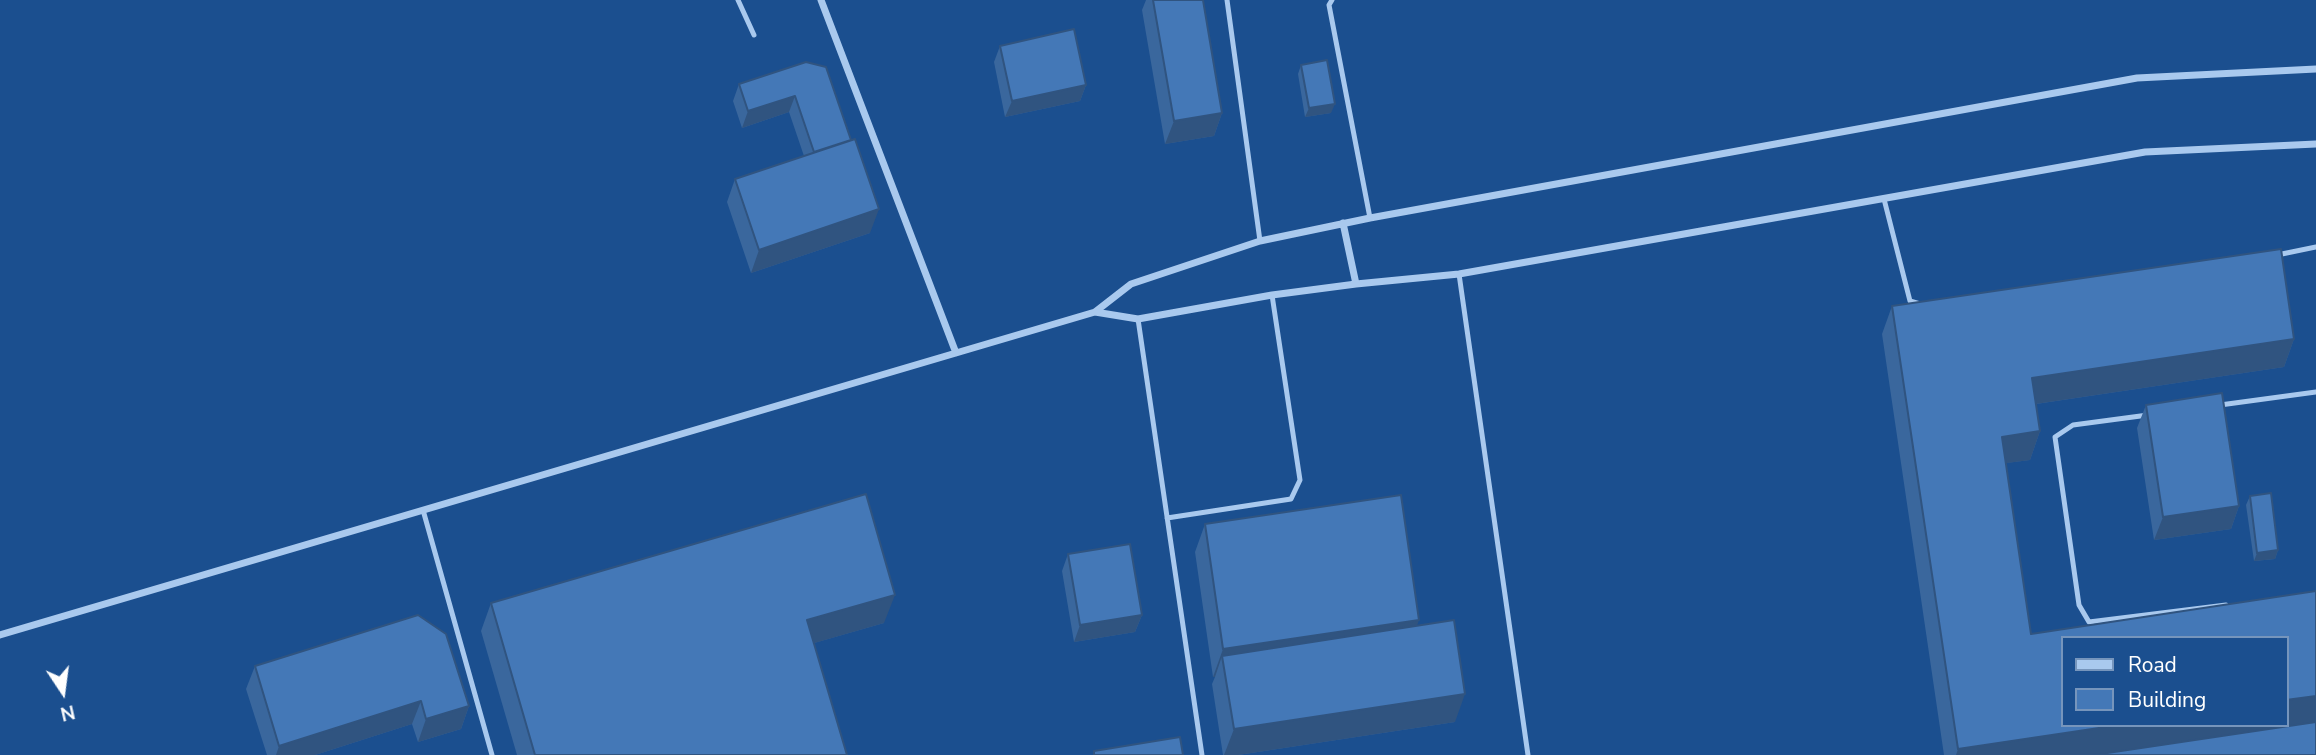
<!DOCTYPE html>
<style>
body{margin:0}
#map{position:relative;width:2316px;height:755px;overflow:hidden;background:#1b4f8f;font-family:"Nunito Sans",sans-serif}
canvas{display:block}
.legend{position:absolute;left:2061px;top:636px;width:228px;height:91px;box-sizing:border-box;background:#1b4f8f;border:2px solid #7695bc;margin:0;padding:9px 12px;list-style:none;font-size:21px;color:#fff}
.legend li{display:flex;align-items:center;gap:14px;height:35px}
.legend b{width:35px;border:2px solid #7695bc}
.north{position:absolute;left:28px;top:657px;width:70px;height:70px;-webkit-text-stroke:5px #1b4f8f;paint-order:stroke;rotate:167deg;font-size:19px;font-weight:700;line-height:28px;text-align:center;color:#fff}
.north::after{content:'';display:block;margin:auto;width:24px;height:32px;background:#fff;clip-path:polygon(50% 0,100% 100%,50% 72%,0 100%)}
</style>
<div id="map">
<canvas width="2316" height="755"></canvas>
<ul class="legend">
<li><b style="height:9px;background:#a9c9ee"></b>Road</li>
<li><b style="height:19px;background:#4478b7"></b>Building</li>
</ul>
<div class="north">N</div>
</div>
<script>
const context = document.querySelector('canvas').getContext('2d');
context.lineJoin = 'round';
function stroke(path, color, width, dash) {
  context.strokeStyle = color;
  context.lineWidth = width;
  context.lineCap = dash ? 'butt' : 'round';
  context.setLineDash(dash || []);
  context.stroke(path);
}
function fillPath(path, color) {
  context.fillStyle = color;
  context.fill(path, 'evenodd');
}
const lane = new Path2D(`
 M 738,0 L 754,35
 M 1227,0 L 1260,241
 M 1332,0 L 1329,5 L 1370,218
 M 1884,199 L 1910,301 L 1920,304
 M 2277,255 L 2316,247
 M 1459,274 L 1528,755
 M 1138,319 L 1202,755
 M 2220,405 L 2316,392
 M 2148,415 L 2073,425 L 2055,437 L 2079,605 L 2089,622 L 2226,605
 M 423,510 L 492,755
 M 1167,518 L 1291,499 L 1300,480 L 1272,295`);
const street = new Path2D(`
 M 821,0 L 956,353
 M 1343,223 L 1356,284
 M 1095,312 L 1138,319 L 1272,295 L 1356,284 L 1459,274 L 2145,152 L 2316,144
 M 0,635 L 1095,312 L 1131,284 L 1260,241 L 1370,218 L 2137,78 L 2316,69`);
const wall = new Path2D(`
 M 1146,0 L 1203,0 L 1222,113 L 1214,136 L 1165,144 L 1142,10 Z
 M 1000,46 L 1086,85 L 1080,101 L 1005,117 L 994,62 Z
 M 806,62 L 870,233 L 751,273 L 727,202 L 735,179 L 804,156 L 789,112 L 742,128 L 733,101 L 739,84 Z
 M 1301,65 L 1331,113 L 1305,117 L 1298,74 Z
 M 1892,306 L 2294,339 L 2284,367 L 2036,404 L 2040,431 L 2030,460 L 2006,463 L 2031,634 L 2316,755 L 1944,755 L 1882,334 Z
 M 2146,405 L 2239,506 L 2231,529 L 2154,540 L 2137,428 Z
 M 2250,496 L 2278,550 L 2275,559 L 2254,561 L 2246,505 Z
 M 1205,524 L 1417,626 L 1455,722 L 1238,755 L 1223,755 L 1212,684 L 1215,677 L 1213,677 L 1195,552 Z
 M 1068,554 L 1142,615 L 1135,632 L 1074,642 L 1062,571 Z
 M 491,603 L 884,623 L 814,643 L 847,755 L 517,755 L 481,631 Z
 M 255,666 L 469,706 L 461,729 L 418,742 L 412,724 L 315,755 L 267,755 L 246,689 Z`);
const shadedWall = new Path2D(`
 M 1086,85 L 1080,101 L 1005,117 L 1012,101 Z
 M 795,96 L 789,112 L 742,128 L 748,111 Z
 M 1335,104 L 1331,113 L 1305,117 L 1309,108 Z
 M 1222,113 L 1214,136 L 1165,144 L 1174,121 Z
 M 879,209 L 870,233 L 751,273 L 759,250 Z
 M 2294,339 L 2284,367 L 2022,406 L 2032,378 Z
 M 2040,431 L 2030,460 L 1992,465 L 2002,437 Z
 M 2239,506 L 2231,529 L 2154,540 L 2163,517 Z
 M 2278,550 L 2275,559 L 2254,561 L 2257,553 Z
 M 895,595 L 884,623 L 797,648 L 807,620 Z
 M 1142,615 L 1135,632 L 1074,642 L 1080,625 Z
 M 1419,620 L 1409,649 L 1222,656 L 1215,677 L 1213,677 L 1223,649 Z
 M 1465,694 L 1455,722 L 1238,755 L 1224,755 L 1234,729 Z
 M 2316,696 L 2316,723 L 2099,755 L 1956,755 L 1958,749 L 2119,725 L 2286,725 L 2286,700 Z
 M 421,701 L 412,724 L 315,755 L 276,755 L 279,746 Z
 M 469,706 L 461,729 L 418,742 L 426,719 Z`);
const building = new Path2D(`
 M 1153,0 L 1203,0 L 1222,113 L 1174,121 Z
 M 1074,29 L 1086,85 L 1012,101 L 1000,46 Z
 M 1327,60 L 1335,104 L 1309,108 L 1301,65 Z
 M 806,62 L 826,67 L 851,140 L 814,152 L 795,96 L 748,111 L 739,84 Z
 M 855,139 L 879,209 L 759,250 L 735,179 Z
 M 2281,249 L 2294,339 L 2032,378 L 2040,431 L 2002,437 L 2031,634 L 2316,591 L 2316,696 L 2286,700 L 2286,638 L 2062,638 L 2062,725 L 2119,725 L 1958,749 L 1892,306 Z
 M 2222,393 L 2239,506 L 2163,517 L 2146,405 Z
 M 2271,493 L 2278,550 L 2257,553 L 2250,496 Z
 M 866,494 L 895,595 L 807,620 L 847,755 L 535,755 L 491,603 Z
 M 1401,495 L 1419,620 L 1223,649 L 1205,524 Z
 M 1130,544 L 1142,615 L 1080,625 L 1068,554 Z
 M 418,615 L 446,634 L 469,706 L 426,719 L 421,701 L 279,746 L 255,666 Z
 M 1454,620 L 1465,694 L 1234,729 L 1222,656 Z
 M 2316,722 L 2316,755 L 2094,755 Z
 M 1180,737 L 1183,755 L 1094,755 L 1094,751 Z`);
stroke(lane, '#a9c9ee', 5);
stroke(street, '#a9c9ee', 7);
fillPath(wall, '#3a679d');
fillPath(shadedWall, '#305480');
fillPath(building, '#4478b7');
stroke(building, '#305480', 2);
</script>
